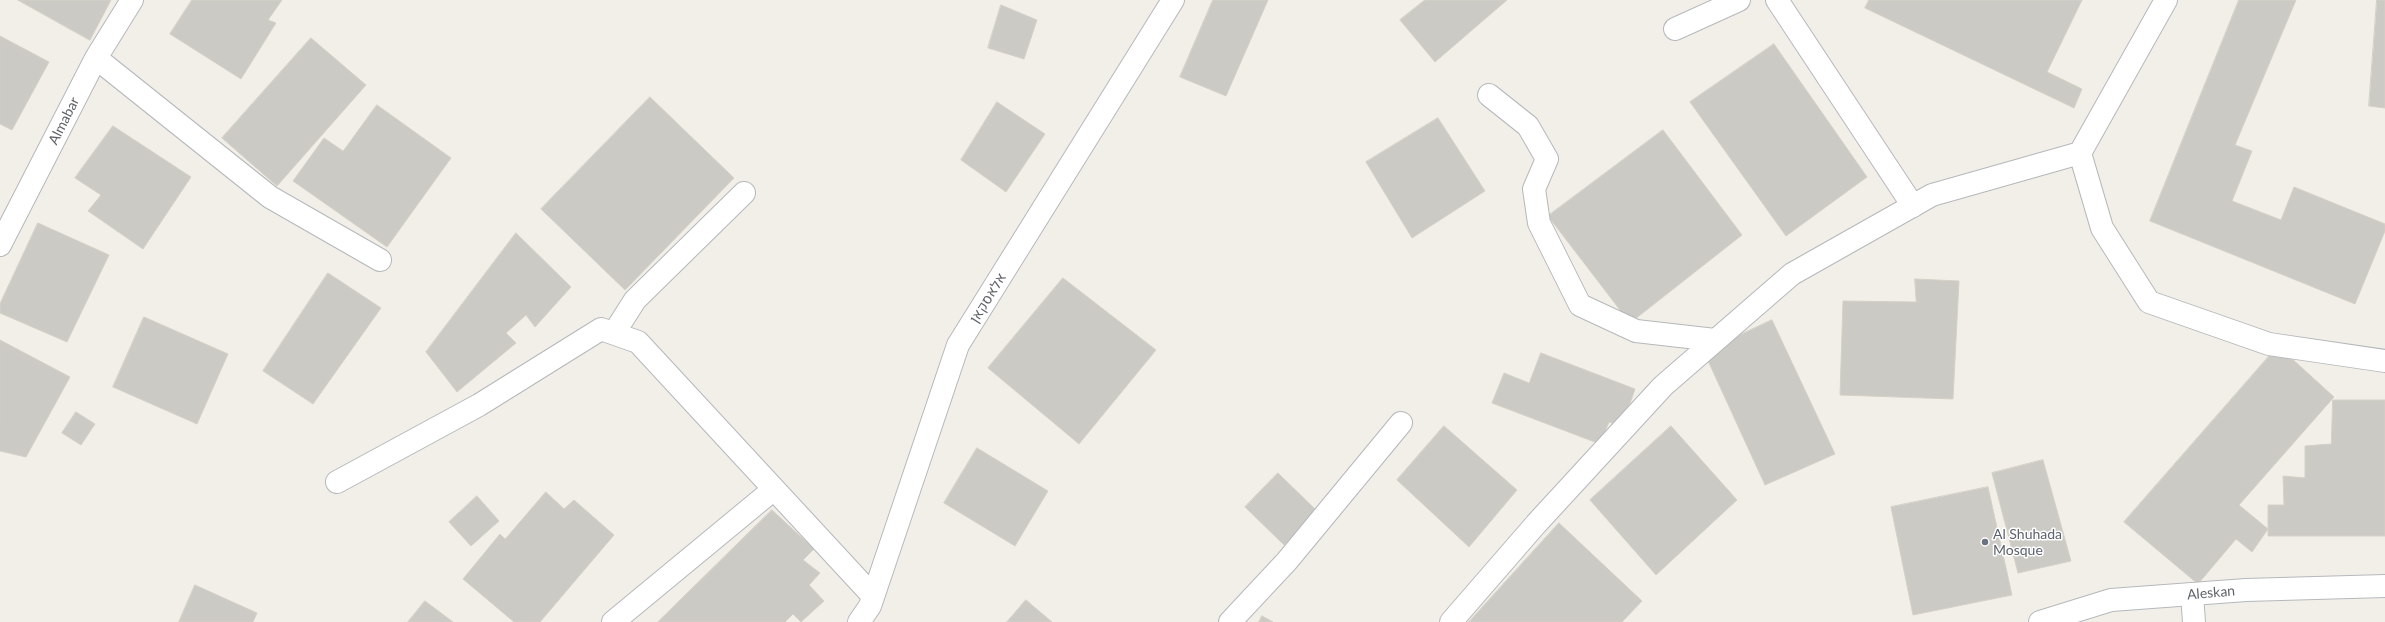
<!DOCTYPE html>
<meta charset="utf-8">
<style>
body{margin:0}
canvas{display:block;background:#f1efe8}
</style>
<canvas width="2385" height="622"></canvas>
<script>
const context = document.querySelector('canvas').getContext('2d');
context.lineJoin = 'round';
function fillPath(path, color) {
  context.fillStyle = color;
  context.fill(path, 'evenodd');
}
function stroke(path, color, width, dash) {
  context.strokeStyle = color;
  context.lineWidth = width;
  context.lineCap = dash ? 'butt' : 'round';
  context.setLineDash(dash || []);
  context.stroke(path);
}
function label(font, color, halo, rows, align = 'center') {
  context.font = font + ' Lato,Heebo,sans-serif';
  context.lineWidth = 3;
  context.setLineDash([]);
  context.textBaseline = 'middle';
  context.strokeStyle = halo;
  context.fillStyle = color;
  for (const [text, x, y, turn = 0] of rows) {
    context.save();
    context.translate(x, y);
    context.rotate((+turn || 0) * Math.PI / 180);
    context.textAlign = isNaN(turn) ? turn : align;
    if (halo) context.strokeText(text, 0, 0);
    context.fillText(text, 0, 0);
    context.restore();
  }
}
const building = new Path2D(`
 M 18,0 L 111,0 L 90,40 Z
 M 192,0 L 282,0 L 268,20 L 276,23 L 241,79 L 170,34 Z
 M 1213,0 L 1268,0 L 1226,96 L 1180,77 Z
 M 1425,0 L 1507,0 L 1435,62 L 1400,20 Z
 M 1869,0 L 2082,0 L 2047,72 L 2082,89 L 2074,108 L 1865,8 Z
 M 2239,0 L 2296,0 L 2235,145 L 2252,151 L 2232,201 L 2281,220 L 2294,187 L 2385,224 L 2385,231 L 2355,304 L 2150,221 Z
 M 2377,0 L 2385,0 L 2385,108 L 2369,106 Z
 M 1001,5 L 1037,20 L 1024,59 L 988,48 Z
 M 0,36 L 49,62 L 12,130 L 0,124 Z
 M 311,38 L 366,85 L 277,186 L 222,138 Z
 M 1774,44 L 1867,177 L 1786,236 L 1690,102 Z
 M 650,97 L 734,178 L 625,290 L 541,209 Z
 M 997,102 L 1045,134 L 1006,192 L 961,160 Z
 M 377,105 L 451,158 L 387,247 L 293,181 L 324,138 L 343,151 Z
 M 1438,118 L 1485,191 L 1412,238 L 1366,162 Z
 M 113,126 L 191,177 L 143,249 L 88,211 L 101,195 L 75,178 Z
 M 1663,130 L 1742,235 L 1630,323 L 1548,216 Z
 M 38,223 L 109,255 L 67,342 L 0,313 L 0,304 Z
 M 516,233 L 571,287 L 535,327 L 526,315 L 506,333 L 516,343 L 457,392 L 426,352 Z
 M 328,273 L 381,308 L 313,404 L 263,371 Z
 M 1063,278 L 1156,350 L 1079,444 L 988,368 Z
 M 1915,279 L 1959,281 L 1953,399 L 1840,395 L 1843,301 L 1916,302 Z
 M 144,317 L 228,354 L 197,424 L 113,387 Z
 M 1772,320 L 1835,454 L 1765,485 L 1704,352 Z
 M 0,340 L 70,377 L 26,457 L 0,451 Z
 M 2278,346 L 2334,397 L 2239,505 L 2268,529 L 2252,552 L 2236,539 L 2198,584 L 2124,522 Z
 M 1541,353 L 1635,389 L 1622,427 L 1609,422 L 1600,444 L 1492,403 L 1504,373 L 1529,383 Z
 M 2333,400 L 2385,400 L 2385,536 L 2268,536 L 2268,505 L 2284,505 L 2283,476 L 2305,478 L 2305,446 L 2331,444 Z
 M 76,412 L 95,424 L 81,445 L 62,433 Z
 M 1444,426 L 1517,490 L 1469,547 L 1397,480 Z
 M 1671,426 L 1737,500 L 1656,575 L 1590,500 Z
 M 977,448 L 1048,491 L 1015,546 L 944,503 Z
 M 2043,460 L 2071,561 L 2018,573 L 1992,473 Z
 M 1278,473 L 1317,511 L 1284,545 L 1245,507 Z
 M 1988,487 L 2012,595 L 1913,615 L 1891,507 Z
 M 546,492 L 564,509 L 574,500 L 614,535 L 540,622 L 514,622 L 463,579 L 500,534 L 505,539 Z
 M 477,496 L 499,521 L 471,546 L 449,522 Z
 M 772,510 L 814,549 L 803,560 L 820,573 L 809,585 L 824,601 L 801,622 L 793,614 L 785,622 L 658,622 Z
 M 1559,523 L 1642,601 L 1622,622 L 1469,622 Z
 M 195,585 L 257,613 L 253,622 L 179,622 Z
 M 1026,600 L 1052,622 L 1007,622 Z
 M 425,601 L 453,622 L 408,622 Z
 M 1262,616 L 1273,622 L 1259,622 Z`);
const service = new Path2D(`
 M 1777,0 L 1913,206
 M 1675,29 L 1739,0
 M 1230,622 L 1287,561 L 1401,423`);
const minor = new Path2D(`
 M 2166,0 L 2080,153 L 2102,228 L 2149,302 L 2269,344 L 2385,361
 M 96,58 L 270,197 L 380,260
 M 1489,95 L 1528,126 L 1547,159 L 1534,189 L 1539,223 L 1580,305 L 1636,331 L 1715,340
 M 0,245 L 96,58 L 132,0
 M 614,333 L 635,300 L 744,193
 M 337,482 L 479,405 L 601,329 L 638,342 L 873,596
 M 2192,594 L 2194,622
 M 613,622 L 774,489
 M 859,622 L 870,606 L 958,345 L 1173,0
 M 1451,622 L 1536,524 L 1663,386 L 1792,274 L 1932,195 L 2080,153`);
const tertiary = new Path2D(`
 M 2040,622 L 2111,600 L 2246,590 L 2385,586`);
const markers = [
 [1985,542,4,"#6b7280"]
];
const streetNames = [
 ["Almabar",64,121,-63],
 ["אלאסקאן",988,298,-58],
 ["Aleskan",2211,593,-5]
];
const worshipNames = [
 ["Al Shuhada",1993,534],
 ["Mosque",1993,550]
];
fillPath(building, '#cccac5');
stroke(building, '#d6d1c6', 1);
stroke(service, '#b5b8bc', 24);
stroke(minor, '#b5b8bc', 24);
stroke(tertiary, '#b5b8bc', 24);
stroke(service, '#fff', 22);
stroke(minor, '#fff', 22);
stroke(tertiary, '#fff', 22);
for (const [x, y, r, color] of markers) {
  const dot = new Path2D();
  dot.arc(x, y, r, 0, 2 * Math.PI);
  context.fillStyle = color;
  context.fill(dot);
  stroke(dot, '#fff', 1.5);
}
label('14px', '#5f6368', '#fff', streetNames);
label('14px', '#5b616d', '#fff', worshipNames, 'left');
</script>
